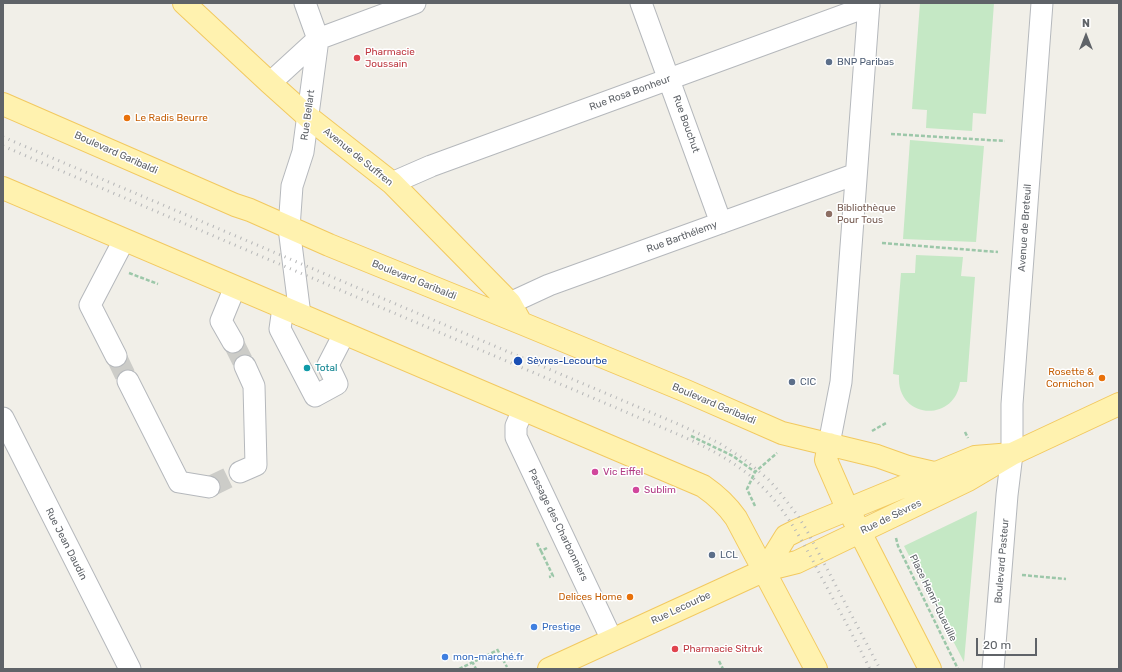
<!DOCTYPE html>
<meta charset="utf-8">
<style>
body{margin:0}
#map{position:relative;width:1122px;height:672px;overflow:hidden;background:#f1efe8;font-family:Rubik,sans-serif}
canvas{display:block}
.frame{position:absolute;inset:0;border:4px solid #5f6368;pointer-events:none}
.north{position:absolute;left:1066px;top:16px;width:40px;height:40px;-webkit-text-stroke:3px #fff;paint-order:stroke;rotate:0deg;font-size:11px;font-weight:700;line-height:16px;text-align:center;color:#5f6368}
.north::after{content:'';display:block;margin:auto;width:14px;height:18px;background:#5f6368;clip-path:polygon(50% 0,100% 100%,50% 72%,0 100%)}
.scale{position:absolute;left:976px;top:638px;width:61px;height:18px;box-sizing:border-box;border:2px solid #5f6368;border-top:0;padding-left:5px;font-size:12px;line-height:14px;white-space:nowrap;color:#5f6368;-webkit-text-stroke:3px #fff;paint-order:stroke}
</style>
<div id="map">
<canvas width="1122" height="672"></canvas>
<div class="frame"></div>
<div class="north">N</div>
<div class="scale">20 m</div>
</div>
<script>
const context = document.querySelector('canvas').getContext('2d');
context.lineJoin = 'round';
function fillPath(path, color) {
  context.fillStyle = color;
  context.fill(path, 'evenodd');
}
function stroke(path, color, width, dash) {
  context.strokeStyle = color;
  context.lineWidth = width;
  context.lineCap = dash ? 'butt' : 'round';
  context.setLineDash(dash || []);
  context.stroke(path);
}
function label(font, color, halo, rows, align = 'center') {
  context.font = font + ' Rubik,sans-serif';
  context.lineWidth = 3;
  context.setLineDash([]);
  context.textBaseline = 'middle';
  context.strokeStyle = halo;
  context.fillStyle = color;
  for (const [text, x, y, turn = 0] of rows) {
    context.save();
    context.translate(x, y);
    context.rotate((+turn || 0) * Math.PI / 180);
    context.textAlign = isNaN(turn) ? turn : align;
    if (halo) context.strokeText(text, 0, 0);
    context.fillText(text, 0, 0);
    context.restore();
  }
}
const green = new Path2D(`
 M 920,3 L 994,3 L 986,114 L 973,113 L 972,131 L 926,128 L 927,110 L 912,109 Z
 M 910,140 L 984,146 L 976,242 L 903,239 Z
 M 916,255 L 963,257 L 961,276 L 975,277 L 967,382 L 960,382 C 955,423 896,420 899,375 L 893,374 L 901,273 L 915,273 Z
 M 977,511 L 964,662 L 904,546 Z`);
const minorTunnel = new Path2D(`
 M 233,342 L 245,366
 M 116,356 L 128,381
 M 209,487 L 240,472`);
const path = new Path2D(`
 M 891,134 L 1005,141
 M 882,243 L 998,252
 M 129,273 L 158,284
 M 872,431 L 886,423
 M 965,432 L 968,438
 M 691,436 L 733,456 L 755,472
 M 755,506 L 747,489 L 755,472 L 777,453
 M 896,538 L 898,546 L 958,669
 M 537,543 L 541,551 L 547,548
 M 541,551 L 553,576 L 549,577
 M 1022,575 L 1066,579
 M 497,649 L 507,667
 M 472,661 L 476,669
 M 719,661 L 723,669
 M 459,669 L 498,650`);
const minor = new Path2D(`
 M 641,3 L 721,223
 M 270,83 L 318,39 L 415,3
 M 392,183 L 431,166 L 869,6
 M 510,303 L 549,285 L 856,174
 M 283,308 L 280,329 L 315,396 L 337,384 L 328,365 L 344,334
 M 300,315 L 289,228 L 292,186 L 303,152 L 318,39 L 305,3
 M 233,342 L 221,321 L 235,287
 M 116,356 L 90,305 L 124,240
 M 128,381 L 179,482 L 209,487
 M 523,410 L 516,426 L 516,437 L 612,640
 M 3,418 L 130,669
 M 829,444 L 841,382 L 869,3
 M 240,472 L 256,465 L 254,386 L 245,366
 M 993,669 L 1007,495 L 1012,454 L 1012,404 L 1042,3`);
const major = new Path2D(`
 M 184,3 L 270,83 L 308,117 L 392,183 L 510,303 L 521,323
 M 3,104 L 235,205 L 250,210 L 329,245 L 521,323 L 686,391 L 782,433 L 877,456 L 908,467 L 934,473
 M 3,188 L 703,486 C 716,495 727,505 736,518 L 816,669
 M 829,444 L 826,460 L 843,499 L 930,669
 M 765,570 L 797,562 L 968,480 L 1012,454 L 1119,404
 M 549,669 L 765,570 L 786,536 L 798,530 L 975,457 L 1012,454`);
const rail = new Path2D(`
 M 3,137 L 678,424 L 719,443 L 744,459 L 768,479 L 778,490 L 798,516 L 806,529 L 880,669
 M 3,146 L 675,433 C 703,445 730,459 753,478 C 785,506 804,544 823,580 C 839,610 855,639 870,669`);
const markers = [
 [357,58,4,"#e0444e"],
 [829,62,4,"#5c6f8a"],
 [127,118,4,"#e8710a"],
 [829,214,4,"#8d6e63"],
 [518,361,5,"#1a4fb4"],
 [307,368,4,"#0f9aa8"],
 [1102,378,4,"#e8710a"],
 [792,382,4,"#5c6f8a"],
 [595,472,4,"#d1479c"],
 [636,490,4,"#d1479c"],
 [712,555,4,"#5c6f8a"],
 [630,597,4,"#e8710a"],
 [534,627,4,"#3f7fe0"],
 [675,649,4,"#e0444e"],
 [445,657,4,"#3f7fe0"]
];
const healthNames = [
 ["Pharmacie",365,52],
 ["Joussain",365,64],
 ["Pharmacie Sitruk",683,649]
];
const serviceNames = [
 ["BNP Paribas",837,62],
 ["CIC",800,382],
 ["LCL",720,555]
];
const streetNames = [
 ["Rue Rosa Bonheur",630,93,-20],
 ["Rue Bellart",308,115,-82],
 ["Rue Bouchut",686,124,70],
 ["Boulevard Garibaldi",116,153,24],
 ["Avenue de Suffren",358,157,39],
 ["Avenue de Breteuil",1025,228,-86],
 ["Rue Barthélemy",682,237,-20],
 ["Boulevard Garibaldi",414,280,22],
 ["Boulevard Garibaldi",714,404,23],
 ["Rue de Sèvres",891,517,-26],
 ["Passage des Charbonniers",558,525,64],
 ["Rue Jean Daudin",66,544,63],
 ["Boulevard Pasteur",1002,561,-85],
 ["Place Henri-Queuille",933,598,64],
 ["Rue Lecourbe",681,608,-25]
];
const foodNames = [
 ["Le Radis Beurre",135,118,"left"],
 ["Rosette &",1094,372],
 ["Cornichon",1094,384],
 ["Delices Home",622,597]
];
const educationNames = [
 ["Bibliothèque",837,208],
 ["Pour Tous",837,220]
];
const transitNames = [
 ["Sèvres-Lecourbe",527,361]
];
const cultureNames = [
 ["Total",315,368]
];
const hotelNames = [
 ["Vic Eiffel",603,472],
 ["Sublim",644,490]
];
const shopNames = [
 ["Prestige",542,627],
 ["mon-marché.fr",453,657]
];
fillPath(green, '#c5e8c5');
stroke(minorTunnel, '#ccccc8', 21, [21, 10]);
stroke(minor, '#b5b8bc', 23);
stroke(major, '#f2c960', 24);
stroke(path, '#9cc7a9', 2.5, [4, 2]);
stroke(minor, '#fff', 21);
stroke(major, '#fff2af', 22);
stroke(rail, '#b6b7b8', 3, [1, 5]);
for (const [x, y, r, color] of markers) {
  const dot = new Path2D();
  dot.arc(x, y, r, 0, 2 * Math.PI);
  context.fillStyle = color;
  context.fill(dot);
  stroke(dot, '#fff', 1.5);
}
label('10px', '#be3a42', '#fff', healthNames, 'left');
label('10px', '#4e5e75', '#fff', serviceNames, 'left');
label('10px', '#5f6368', '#fff', streetNames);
label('10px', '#c56008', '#fff', foodNames, 'right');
label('10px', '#785e54', '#fff', educationNames, 'left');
label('10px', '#164399', '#fff', transitNames, 'left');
label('10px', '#0d838f', '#fff', cultureNames, 'left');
label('10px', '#b23c85', '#fff', hotelNames, 'left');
label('10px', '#366cbe', '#fff', shopNames, 'left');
</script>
